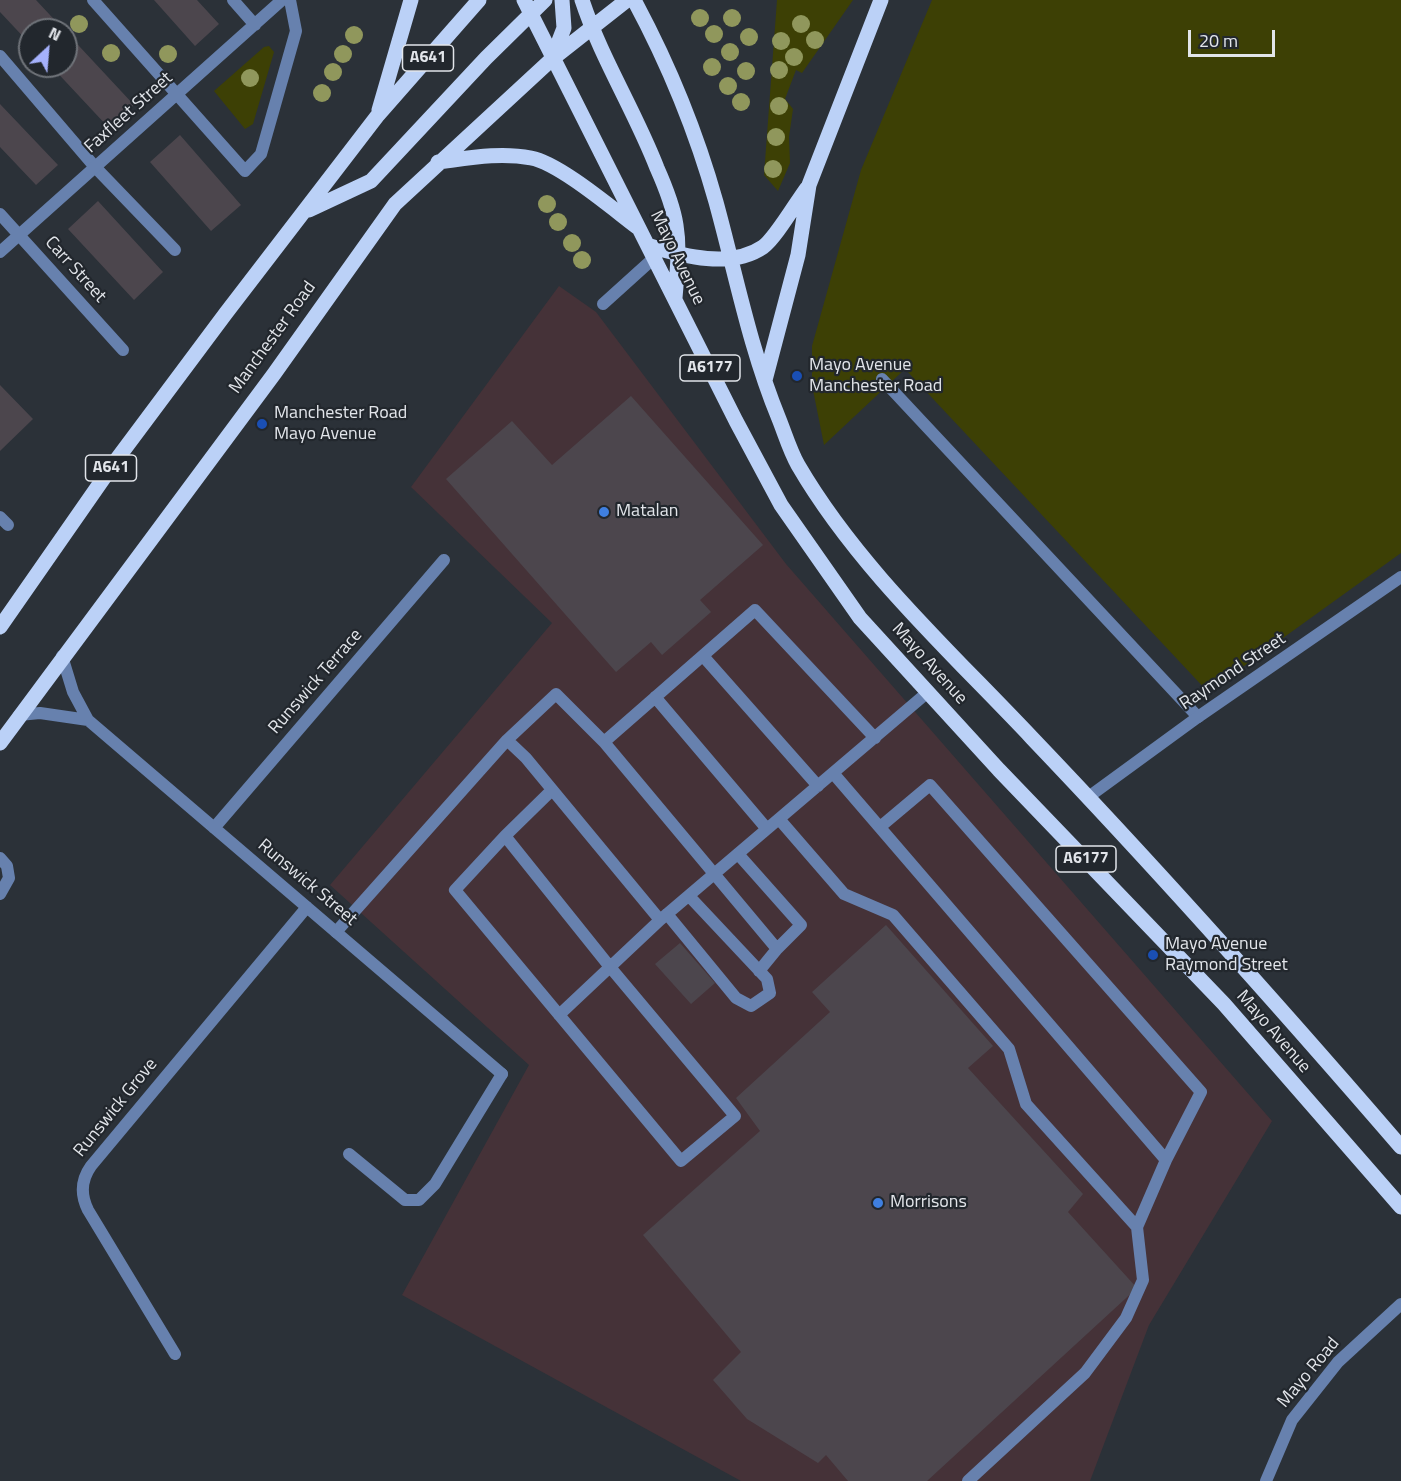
<!DOCTYPE html>
<style>
body{margin:0}
#map{position:relative;width:1401px;height:1481px;overflow:hidden;background:#2b3138;font-family:"Titillium Web",sans-serif}
canvas{display:block}
.north{position:absolute;left:18px;top:18px;width:60px;height:60px;box-sizing:border-box;background:#22272d;border:2px solid #6f7379;border-radius:50%;rotate:26deg;font-size:16px;font-weight:700;line-height:24px;text-align:center;color:#e2e5ea}
.north::after{content:'';display:block;margin:auto;width:21px;height:27px;background:#a5b1fc;clip-path:polygon(50% 0,100% 100%,50% 72%,0 100%)}
.scale{position:absolute;left:1188px;top:30px;width:87px;height:27px;box-sizing:border-box;border:3px solid #e2e5ea;border-top:0;padding-left:8px;font-size:18px;line-height:21px;white-space:nowrap;color:#e2e5ea;-webkit-text-stroke:4px #22272d;paint-order:stroke}
</style>
<div id="map">
<canvas width="1401" height="1481"></canvas>
<div class="north">N</div>
<div class="scale">20 m</div>
</div>
<script>
const context = document.querySelector('canvas').getContext('2d');
context.lineJoin = 'round';
function fillPath(path, color) {
  context.fillStyle = color;
  context.fill(path, 'evenodd');
}
function stroke(path, color, width, dash) {
  context.strokeStyle = color;
  context.lineWidth = width;
  context.lineCap = dash ? 'butt' : 'round';
  context.setLineDash(dash || []);
  context.stroke(path);
}
function label(font, color, halo, rows, align = 'center') {
  context.font = font + ' "Titillium Web",sans-serif';
  context.lineWidth = 4.5;
  context.setLineDash([]);
  context.textBaseline = 'middle';
  context.strokeStyle = halo;
  context.fillStyle = color;
  for (const [text, x, y, turn = 0] of rows) {
    context.save();
    context.translate(x, y);
    context.rotate((+turn || 0) * Math.PI / 180);
    context.textAlign = isNaN(turn) ? turn : align;
    if (halo) context.strokeText(text, 0, 0);
    context.fillText(text, 0, 0);
    context.restore();
  }
}
const commercial = new Path2D(`
 M 559,286 L 596,312 L 786,564 L 1272,1121 L 1149,1325 L 1090,1481 L 741,1481 L 402,1295 L 529,1065 L 330,885 L 552,623 L 411,487 Z`);
const green = new Path2D(`
 M 777,0 L 853,0 L 802,73 L 796,70 L 785,99 L 793,109 L 789,137 L 790,163 L 778,191 L 764,175 Z
 M 932,0 L 1401,0 L 1401,553 L 1208,692 L 905,369 L 824,445 L 812,385 L 812,346 L 861,170 Z
 M 269,46 L 274,52 L 253,124 L 245,129 L 214,91 L 264,47 Z`);
const building = new Path2D(`
 M 0,0 L 36,0 L 64,30 L 30,30 L 30,44 L 0,12 Z
 M 154,0 L 197,0 L 219,24 L 195,46 Z
 M 66,32 L 134,105 L 108,127 L 51,66 L 66,66 Z
 M 0,104 L 58,165 L 36,185 L 0,147 Z
 M 180,135 L 241,205 L 211,231 L 150,162 Z
 M 98,201 L 163,272 L 134,300 L 68,229 Z
 M 0,385 L 33,419 L 0,451 Z
 M 631,396 L 763,545 L 700,600 L 711,612 L 662,655 L 651,642 L 616,672 L 446,479 L 512,421 L 552,465 Z
 M 886,925 L 993,1046 L 968,1068 L 1083,1194 L 1068,1212 L 1137,1288 L 927,1481 L 848,1481 L 826,1455 L 818,1463 L 747,1419 L 713,1380 L 741,1352 L 643,1235 L 760,1131 L 736,1098 L 830,1012 L 812,992 Z
 M 680,943 L 715,983 L 691,1004 L 655,964 Z`);
const lane = new Path2D(`
 M 0,56 L 95,167 L 175,250
 M 603,304 L 655,257
 M 882,379 L 1198,717
 M 703,656 L 818,786
 M 655,697 L 767,829
 M 507,740 L 556,694 L 604,742 L 755,610 L 875,738
 M 604,742 L 777,949 L 759,971
 M 833,773 C 944,902 1055,1031 1166,1160 L 1201,1092 L 930,785 L 880,827
 M 779,819 L 844,894 L 893,915 L 1009,1049 L 1026,1104 L 1137,1227 L 1143,1280 L 1126,1318 L 1085,1373 L 968,1481
 M 505,836 L 610,967 L 735,1116 L 681,1161 L 455,890 Z
 M 505,836 L 552,790
 M 738,854 L 801,925 L 777,949
 M 0,858 L 7,866 L 9,878 L 0,894
 M 667,914 L 736,998 L 751,1006 L 770,993 L 767,979 L 689,896
 M 336,932 L 507,740 L 526,758 L 660,920 L 928,692
 M 559,1015 L 660,920
 M 349,1154 L 405,1200 L 419,1200 L 435,1184 L 502,1074
 M 1137,1227 L 1166,1160`);
const street = new Path2D(`
 M 93,0 L 245,171 L 261,154 L 296,31 L 290,0
 M 233,0 L 255,25
 M 0,214 L 123,350
 M 0,252 L 282,0
 M 0,517 L 8,525
 M 62,656 L 73,692 L 88,720 L 502,1074
 M 19,715 L 40,713 L 88,720
 M 1087,798 L 1198,717 L 1401,577
 M 214,828 L 444,560
 M 175,1354 L 88,1210 C 80,1194 81,1180 91,1166 L 307,907
 M 1266,1481 L 1292,1420 L 1338,1362 L 1401,1304`);
const primary = new Path2D(`
 M 524,0 L 736,421 L 781,505 L 860,618 L 999,770 L 1224,1004 L 1401,1207
 M 582,0 C 601,58 635,111 657,168 C 665,186 673,205 676,225 C 680,249 677,273 675,298
 M 634,0 C 669,65 696,131 716,202 C 736,275 750,349 779,419 C 785,434 790,451 798,465 C 858,568 951,652 1032,738 C 1159,871 1281,1008 1401,1147
 M 552,59 L 564,28 L 562,0
 M 379,110 L 411,0
 M 438,162 C 469,158 500,152 531,158 C 559,163 613,209 637,227
 M 309,210 L 371,181 L 486,58 L 545,0
 M 650,246 C 683,256 731,269 763,247 C 775,239 797,201 807,188
 M 765,380 L 798,255 L 809,185 L 881,0
 M 0,627 L 117,459 L 226,313 L 378,115 L 479,0
 M 0,743 L 274,374 L 395,204 L 552,59 L 627,0`);
const trees = [
 [700,18],
 [732,18],
 [79,24],
 [801,24],
 [714,34],
 [354,35],
 [749,37],
 [815,40],
 [781,41],
 [730,52],
 [111,53],
 [168,54],
 [343,54],
 [794,57],
 [712,67],
 [779,70],
 [746,71],
 [333,72],
 [250,78],
 [728,86],
 [322,93],
 [741,102],
 [779,106],
 [776,137],
 [773,169],
 [547,204],
 [558,222],
 [572,243],
 [582,260]
];
const markers = [
 [797,376,6,"#1a4fb4"],
 [262,424,6,"#1a4fb4"],
 [604,512,6,"#3f7fe0"],
 [1153,955,6,"#1a4fb4"],
 [878,1203,6,"#3f7fe0"]
];
const shields = [
 [428,58,51],
 [710,368,60],
 [111,468,51],
 [1086,859,60]
];
const shieldNames = [
 ["A641",428,58],
 ["A6177",710,368],
 ["A641",111,468],
 ["A6177",1086,859]
];
const streetNames = [
 ["Faxfleet Street",129,113,-42],
 ["Mayo Avenue",677,258,64],
 ["Carr Street",75,270,48],
 ["Manchester Road",273,338,-54],
 ["Mayo Avenue",929,664,48],
 ["Raymond Street",1233,672,-34],
 ["Runswick Terrace",316,682,-49],
 ["Runswick Street",307,883,40],
 ["Mayo Avenue",1273,1032,49],
 ["Runswick Grove",116,1108,-51],
 ["Mayo Road",1309,1373,-50]
];
const poiNames = [
 ["Mayo Avenue",809,366],
 ["Manchester Road",809,387],
 ["Manchester Road",274,414],
 ["Mayo Avenue",274,435],
 ["Matalan",616,512],
 ["Mayo Avenue",1165,945],
 ["Raymond Street",1165,966],
 ["Morrisons",890,1203]
];
fillPath(commercial, '#453238');
fillPath(green, '#3d4005');
fillPath(building, '#4c464d');
stroke(lane, '#6781ae', 12);
stroke(street, '#6781ae', 12);
stroke(primary, '#bbd1f7', 15);
context.fillStyle = '#90975c';
for (const [x, y] of trees) {
  context.beginPath();
  context.arc(x, y, 9, 0, 2 * Math.PI);
  context.fill();
}
for (const [x, y, r, color] of markers) {
  const dot = new Path2D();
  dot.arc(x, y, r, 0, 2 * Math.PI);
  context.fillStyle = color;
  context.fill(dot);
  stroke(dot, '#22272d', 2);
}
for (const [x, y, w] of shields) {
  const box = new Path2D();
  box.roundRect(x - w / 2, y - 13, w, 26, 4.5);
  context.fillStyle = '#22272d';
  context.fill(box);
  stroke(box, '#e2e5ea', 1.5);
}
label('bold 16px', '#e2e5ea', null, shieldNames);
label('18px', '#e2e5ea', '#22272d', streetNames);
label('18px', '#e2e5ea', '#22272d', poiNames, 'left');
</script>
